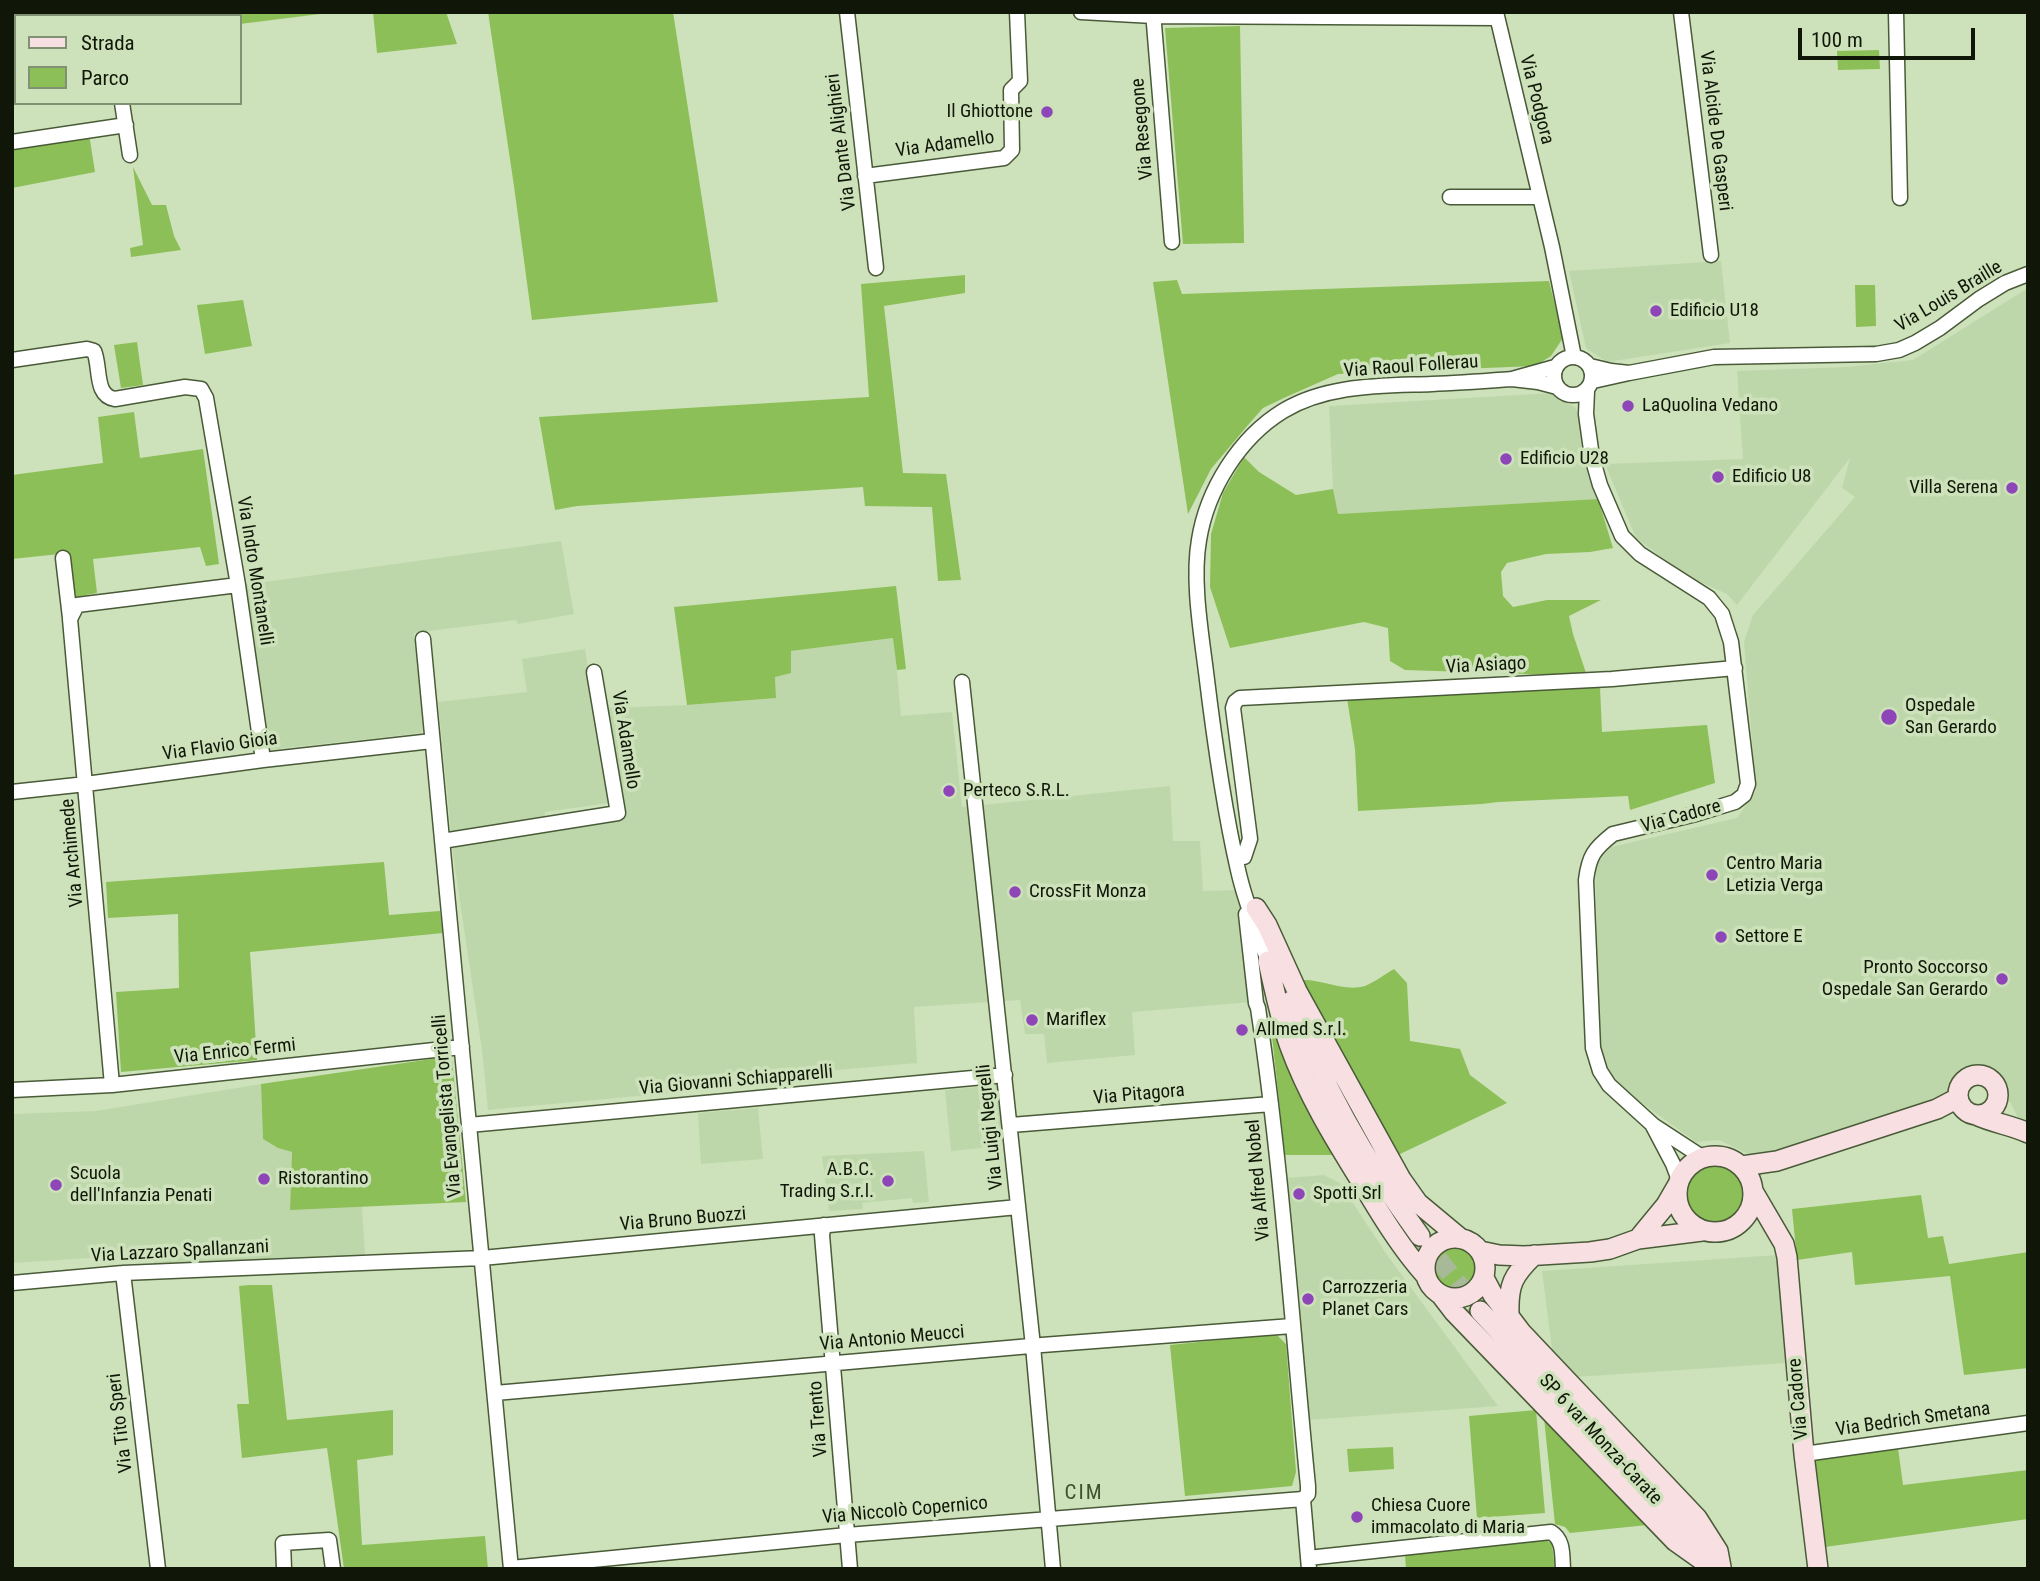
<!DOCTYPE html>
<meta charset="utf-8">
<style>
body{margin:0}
#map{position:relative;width:2040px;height:1581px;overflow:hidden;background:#cde2ba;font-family:"Roboto Condensed",sans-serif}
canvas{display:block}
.frame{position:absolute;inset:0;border:14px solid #101709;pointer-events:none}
.legend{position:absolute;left:14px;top:14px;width:228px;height:91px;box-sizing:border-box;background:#cde2ba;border:2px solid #819173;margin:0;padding:9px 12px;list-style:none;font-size:21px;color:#101709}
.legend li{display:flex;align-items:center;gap:14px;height:35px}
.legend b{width:35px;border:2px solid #819173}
.scale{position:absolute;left:1798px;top:28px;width:177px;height:32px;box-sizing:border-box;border:4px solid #101709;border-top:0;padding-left:9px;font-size:21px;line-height:24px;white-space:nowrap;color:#101709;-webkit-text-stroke:5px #cde2ba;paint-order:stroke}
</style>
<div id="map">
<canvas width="2040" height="1581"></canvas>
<div class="frame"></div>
<ul class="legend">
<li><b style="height:9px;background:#f8dfe2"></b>Strada</li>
<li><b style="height:19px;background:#8cbf57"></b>Parco</li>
</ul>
<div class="scale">100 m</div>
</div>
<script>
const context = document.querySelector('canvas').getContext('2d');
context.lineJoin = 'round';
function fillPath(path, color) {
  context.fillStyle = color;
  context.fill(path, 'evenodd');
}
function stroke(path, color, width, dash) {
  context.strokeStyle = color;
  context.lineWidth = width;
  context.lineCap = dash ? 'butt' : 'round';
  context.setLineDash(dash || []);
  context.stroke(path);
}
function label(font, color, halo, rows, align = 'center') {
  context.font = font + ' "Roboto Condensed",sans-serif';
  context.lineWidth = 7;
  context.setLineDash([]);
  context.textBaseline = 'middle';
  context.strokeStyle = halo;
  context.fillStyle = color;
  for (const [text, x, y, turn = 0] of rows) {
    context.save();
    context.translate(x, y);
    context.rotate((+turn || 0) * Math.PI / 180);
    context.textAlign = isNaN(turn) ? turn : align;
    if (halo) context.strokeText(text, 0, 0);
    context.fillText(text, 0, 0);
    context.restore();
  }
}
const built = new Path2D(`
 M 1721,261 L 1730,343 L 1607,362 L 1586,348 L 1569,271 Z
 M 2028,288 L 2028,1125 L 2020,1122 L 2002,1086 L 1991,1073 L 1964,1072 L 1950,1095 L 1772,1153 L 1756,1156 L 1746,1153 L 1719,1140 L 1696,1142 L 1615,1084 L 1600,1049 L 1595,865 L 1611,847 L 1737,818 L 1756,791 L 1744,642 L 1753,615 L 1855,497 L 1842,488 L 1850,458 L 1737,605 L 1727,594 L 1687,576 L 1636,538 L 1605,464 L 1743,459 L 1737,371 L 1846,367 L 1913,360 Z
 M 1553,393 L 1576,408 L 1598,499 L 1337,514 L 1333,489 L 1329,406 Z
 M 561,541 L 574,614 L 518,624 L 516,620 L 414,633 L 424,727 L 421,733 L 267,750 L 243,585 Z
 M 894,638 L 901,716 L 952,712 L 962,807 L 1170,786 L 1173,841 L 1200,841 L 1203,891 L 1239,890 L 1252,1002 L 1132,1012 L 1135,1055 L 1047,1063 L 1044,1034 L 1025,1034 L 1020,1000 L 914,1007 L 917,1063 L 713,1081 L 713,1086 L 671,1090 L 671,1093 L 488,1110 L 482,1050 L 452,848 L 624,820 L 607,708 L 687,705 L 776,698 L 775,677 L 791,672 L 790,651 Z
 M 585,649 L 609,803 L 545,812 L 545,819 L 451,832 L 438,702 L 527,692 L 522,659 Z
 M 261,1084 L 263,1139 L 278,1148 L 292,1152 L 290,1209 L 362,1206 L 365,1256 L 154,1264 L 154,1257 L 106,1257 L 12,1263 L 12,1114 L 96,1111 Z
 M 999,1085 L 1003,1129 L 981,1131 L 982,1148 L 951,1151 L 945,1090 Z
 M 758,1108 L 763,1159 L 701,1164 L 698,1113 Z
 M 924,1151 L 929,1202 L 913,1203 L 912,1198 L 862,1203 L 863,1209 L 829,1211 L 822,1156 Z
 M 1324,1175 L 1340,1183 L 1387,1255 L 1498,1406 L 1308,1420 L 1287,1178 Z
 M 1778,1255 L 1787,1363 L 1575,1377 L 1552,1349 L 1542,1271 Z`);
const green = new Path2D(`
 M 109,12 L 336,12 L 240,24 L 240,16 L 110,16 Z
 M 373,12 L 446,12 L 457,44 L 377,53 Z
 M 488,12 L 600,12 L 603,14 L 604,12 L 673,12 L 718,302 L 532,320 L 514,186 Z
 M 1240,26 L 1244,243 L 1183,244 L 1165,28 Z
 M 1879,50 L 1880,69 L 1838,70 L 1837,51 Z
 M 89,134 L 95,172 L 12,188 L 12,147 Z
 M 133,167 L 152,205 L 166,205 L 174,236 L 181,250 L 131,257 L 130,248 L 143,245 Z
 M 965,275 L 965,293 L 884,306 L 903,473 L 946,474 L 961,580 L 938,581 L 932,507 L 865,506 L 863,487 L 577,506 L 555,510 L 539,417 L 869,397 L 861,284 Z
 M 1177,280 L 1182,294 L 1549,281 L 1563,338 L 1551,356 L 1535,366 L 1338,374 L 1286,397 L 1263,408 L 1248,425 L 1211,469 L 1188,514 L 1153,282 Z
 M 1855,285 L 1875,285 L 1876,326 L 1856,327 Z
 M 243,300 L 252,346 L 205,354 L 197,305 Z
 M 137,342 L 143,385 L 121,388 L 114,345 Z
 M 134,412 L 140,458 L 203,449 L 219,564 L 206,566 L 200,547 L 93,559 L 97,593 L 76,597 L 69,553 L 12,559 L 12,475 L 103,463 L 98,417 Z
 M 1244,457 L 1259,472 L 1296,495 L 1333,489 L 1338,514 L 1598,499 L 1613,548 L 1590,552 L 1546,554 L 1507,563 L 1501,572 L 1503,596 L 1513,607 L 1547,600 L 1601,600 L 1569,616 L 1573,634 L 1587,676 L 1405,670 L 1390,661 L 1388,628 L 1364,622 L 1230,648 L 1210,587 L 1211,534 L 1223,493 Z
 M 896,586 L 906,669 L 897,670 L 893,638 L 791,651 L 791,673 L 775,677 L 776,698 L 687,705 L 674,607 Z
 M 1600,687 L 1602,732 L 1707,725 L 1715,783 L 1630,810 L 1628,796 L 1498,802 L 1482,804 L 1358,811 L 1355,749 L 1346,692 Z
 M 384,862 L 389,915 L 440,911 L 443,933 L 250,952 L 257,1060 L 121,1072 L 116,992 L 179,988 L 178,914 L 108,918 L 106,882 Z
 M 1394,969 L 1407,983 L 1410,1041 L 1460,1049 L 1470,1075 L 1507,1103 L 1398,1155 L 1367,1103 L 1333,1035 L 1306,998 L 1304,980 C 1324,980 1345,992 1365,986 C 1375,982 1385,974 1394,969 Z
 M 1269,1009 L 1278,1025 L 1338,1155 L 1285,1155 Z
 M 445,1057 L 452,1059 L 466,1202 L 290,1210 L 292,1152 L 278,1148 L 263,1139 L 261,1084 Z
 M1683 1195a33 33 0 1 1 66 0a33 33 0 1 1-66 0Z
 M 1921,1195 L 1928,1238 L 1943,1236 L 1949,1264 L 2028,1252 L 2028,1368 L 1964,1375 L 1950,1276 L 1855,1285 L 1852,1252 L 1797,1260 L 1792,1209 Z
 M1432 1269a22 22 0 1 1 44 0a22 22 0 1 1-44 0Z
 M 249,1285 L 272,1285 L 287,1420 L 393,1410 L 393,1455 L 357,1460 L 362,1545 L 485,1536 L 488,1569 L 344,1569 L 327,1448 L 242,1458 L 237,1404 L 249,1404 L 239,1286 Z
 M 1276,1334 L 1286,1344 L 1296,1472 L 1292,1486 L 1185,1496 L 1170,1345 Z
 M 1536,1410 L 1545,1513 L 1477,1518 L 1469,1416 Z
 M 1544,1418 L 1647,1525 L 1570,1533 L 1565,1527 L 1555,1524 Z
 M 1393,1447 L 1394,1469 L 1349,1472 L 1347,1449 Z
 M 1898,1448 L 1903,1485 L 2028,1470 L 2028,1519 L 1825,1547 L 1814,1460 Z
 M 1546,1540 L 1552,1544 L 1555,1569 L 1406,1569 L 1405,1554 Z`);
const secondaryTunnel = new Path2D(`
 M 1420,1236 L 1480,1311`);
const street = new Path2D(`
 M 105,12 L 106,16
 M 847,12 L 876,268
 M 1081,12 L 1153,16 L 1497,18
 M 1153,12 L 1172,242
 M 1496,12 L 1552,247 L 1574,357
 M 1681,12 L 1711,255
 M 1896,12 L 1900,198
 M 122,103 L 130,155
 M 12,142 L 126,125
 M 865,176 L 1004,158 L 1012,150 L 1011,90 L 1020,81 L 1017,12
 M 1450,197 L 1540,197
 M1554 376a19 19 0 1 1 38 0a19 19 0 1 1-38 0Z
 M 12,360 L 87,349 L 94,351 C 101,367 94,396 115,399 L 185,387 L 201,389 L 206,398 L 238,585 L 263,760
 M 1590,366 L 1611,371 L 1629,373 L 1593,381
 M 1555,367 L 1512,379 L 1538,382 L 1557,387
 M 1629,373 L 1714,357 L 1876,354 L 1899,350 L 1915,343 L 1940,328 L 1979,299 L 2005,283 L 2028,274
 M 1587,391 L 1586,414 L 1592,457 L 1600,485 L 1622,536 L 1640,554 L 1709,598 L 1722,614 L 1731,642 L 1748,784 L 1744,795 L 1735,802 L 1696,814 L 1613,834 C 1594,849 1589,856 1586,880 L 1593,1048 L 1600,1071 L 1609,1085 L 1653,1125 L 1702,1157
 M 63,558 L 70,618
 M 423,639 L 511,1569
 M 962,682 L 1033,1346 L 1053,1569
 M 12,792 L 86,784 L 263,760 L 432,741
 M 442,841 L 618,813 L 594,672
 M 1244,857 L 1250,839 L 1233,708 L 1235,702 L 1240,698 L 1612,679 L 1735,668
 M 1246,914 L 1256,1003 L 1258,1008 C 1282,1167 1292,1327 1308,1486 L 1308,1494 L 1303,1499 L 1309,1569
 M 1268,961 C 1257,931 1245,902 1238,870 C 1223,805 1214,738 1206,672 C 1201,632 1192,580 1199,540 C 1207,490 1239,438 1283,411 C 1328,384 1382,386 1432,384 C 1459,383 1485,381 1512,379
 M 112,1085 L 70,619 L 77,605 L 238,585
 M 12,1090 L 112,1085 L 462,1047
 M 469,1125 L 1005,1075
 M 1011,1125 L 1271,1104
 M 1653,1126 L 1673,1164 L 1679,1180
 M 824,1225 L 822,1235 L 850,1569
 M 123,1273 L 158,1569
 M 12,1283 L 123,1273 L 482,1258 L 1018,1207
 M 495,1393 L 1042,1345 L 1292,1326
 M 1804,1454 L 2028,1423
 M 1308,1558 L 1551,1532 C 1564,1540 1562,1555 1563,1569
 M 511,1568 L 847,1535 L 1303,1499
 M 284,1569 L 283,1543 L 329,1540 L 333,1569`);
const secondary = new Path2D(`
 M 1256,908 L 1267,925 L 1297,991 L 1401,1179 L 1418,1203 L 1460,1238
 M 1268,961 C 1274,989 1280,1017 1289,1044 C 1307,1094 1334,1138 1362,1183 C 1381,1215 1401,1248 1426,1276
 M 1291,1001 C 1322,1085 1367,1164 1420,1236
 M1958 1095a20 20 0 1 1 40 0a20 20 0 1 1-40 0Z
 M 1976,1115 C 1993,1123 2011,1125 2028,1133
 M1677 1194a38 38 0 1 1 76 0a38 38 0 1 1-76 0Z
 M 1742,1166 L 1777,1161 L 1937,1109 L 1958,1098
 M 1753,1191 L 1784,1244 L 1787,1257 L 1804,1454 L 1818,1569
 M1425 1268a30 30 0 1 1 60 0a30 30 0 1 1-60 0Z
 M 1638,1239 L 1666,1205 L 1677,1186
 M 1480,1251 L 1499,1255 L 1524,1256 L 1590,1252 L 1610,1249 L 1638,1239 L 1702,1231
 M 1484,1278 L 1493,1295 L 1521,1332 L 1697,1518 L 1718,1551 L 1721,1567
 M 1441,1295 L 1454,1312 L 1675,1541 L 1706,1563 L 1721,1567
 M 1480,1311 L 1707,1553
 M 1509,1314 C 1508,1285 1513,1275 1534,1255`);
const markers = [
 [1047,112,7,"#8d45b8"],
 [1656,311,7,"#8d45b8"],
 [1628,406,7,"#8d45b8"],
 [1506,459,7,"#8d45b8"],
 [1718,477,7,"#8d45b8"],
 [2012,488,7,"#8d45b8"],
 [1889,717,9,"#8d45b8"],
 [949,791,7,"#8d45b8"],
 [1712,875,7,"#8d45b8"],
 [1015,892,7,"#8d45b8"],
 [1721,937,7,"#8d45b8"],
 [2002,979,7,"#8d45b8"],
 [1032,1020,7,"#8d45b8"],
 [1242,1030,7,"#8d45b8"],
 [264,1179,7,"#8d45b8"],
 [888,1181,7,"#8d45b8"],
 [56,1185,7,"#8d45b8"],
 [1299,1194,7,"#8d45b8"],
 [1308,1299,7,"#8d45b8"],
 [1357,1517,7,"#8d45b8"]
];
const streetNames = [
 ["Via Podgora",1536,100,76],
 ["Via Resegone",1143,129,-95],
 ["Via Alcide De Gasperi",1715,131,83],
 ["Via Dante Alighieri",842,142,-97],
 ["Via Adamello",945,145,-8],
 ["Via Louis Braille",1949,297,-31],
 ["Via Raoul Follerau",1411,367,-4],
 ["Via Indro Montanelli",254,571,81],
 ["Via Asiago",1486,666,-3],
 ["Via Adamello",625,740,81],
 ["Via Flavio Gioia",220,747,-8],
 ["Via Cadore",1681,817,-15],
 ["Via Archimede",73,853,-95],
 ["Via Enrico Fermi",235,1052,-6],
 ["Via Giovanni Schiapparelli",736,1081,-5],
 ["Via Pitagora",1139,1095,-5],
 ["Via Evangelista Torricelli",448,1106,-95],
 ["Via Luigi Negrelli",991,1127,-96],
 ["Via Alfred Nobel",1259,1180,-95],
 ["Via Bruno Buozzi",683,1220,-5],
 ["Via Lazzaro Spallanzani",180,1252,-3],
 ["Via Antonio Meucci",892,1339,-5],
 ["Via Cadore",1799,1399,-95],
 ["Via Trento",819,1419,-94],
 ["Via Bedrich Smetana",1913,1420,-8],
 ["Via Tito Speri",121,1423,-97],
 ["SP 6 var Monza-Carate",1600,1440,47],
 ["Via Niccolò Copernico",905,1511,-5]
];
const poiNames = [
 ["Il Ghiottone",1033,112,"right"],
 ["Edificio U18",1670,311],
 ["LaQuolina Vedano",1642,406],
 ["Edificio U28",1520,459],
 ["Edificio U8",1732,477],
 ["Villa Serena",1998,488,"right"],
 ["Ospedale",1905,706],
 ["San Gerardo",1905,728],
 ["Perteco S.R.L.",963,791],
 ["Centro Maria",1726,864],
 ["Letizia Verga",1726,886],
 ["CrossFit Monza",1029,892],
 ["Settore E",1735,937],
 ["Pronto Soccorso",1988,968,"right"],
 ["Ospedale San Gerardo",1988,990,"right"],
 ["Mariflex",1046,1020],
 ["Allmed S.r.l.",1256,1030],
 ["A.B.C.",874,1170,"right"],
 ["Trading S.r.l.",874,1192,"right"],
 ["Scuola",70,1174],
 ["dell'Infanzia Penati",70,1196],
 ["Ristorantino",278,1179],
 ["Spotti Srl",1313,1194],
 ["Carrozzeria",1322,1288],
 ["Planet Cars",1322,1310],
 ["Chiesa Cuore",1371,1506],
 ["immacolato di Maria",1371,1528]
];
const neighbourhoodNames = [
 ["CIM",1084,1494]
];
fillPath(built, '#bed7aa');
fillPath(green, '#8cbf57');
stroke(secondaryTunnel, '#a7b997', 19, [19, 10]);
stroke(street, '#495a38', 17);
stroke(secondary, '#495a38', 22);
stroke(street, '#fff', 14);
stroke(secondary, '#f8dfe2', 19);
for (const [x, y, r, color] of markers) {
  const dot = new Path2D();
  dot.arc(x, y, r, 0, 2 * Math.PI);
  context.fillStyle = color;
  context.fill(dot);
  stroke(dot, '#cde2ba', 2.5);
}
label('19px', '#101709', '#cde2ba', streetNames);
label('19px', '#101709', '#cde2ba', poiNames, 'left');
context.letterSpacing = '2px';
label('21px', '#3e502e', '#cde2ba', neighbourhoodNames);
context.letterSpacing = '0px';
</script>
